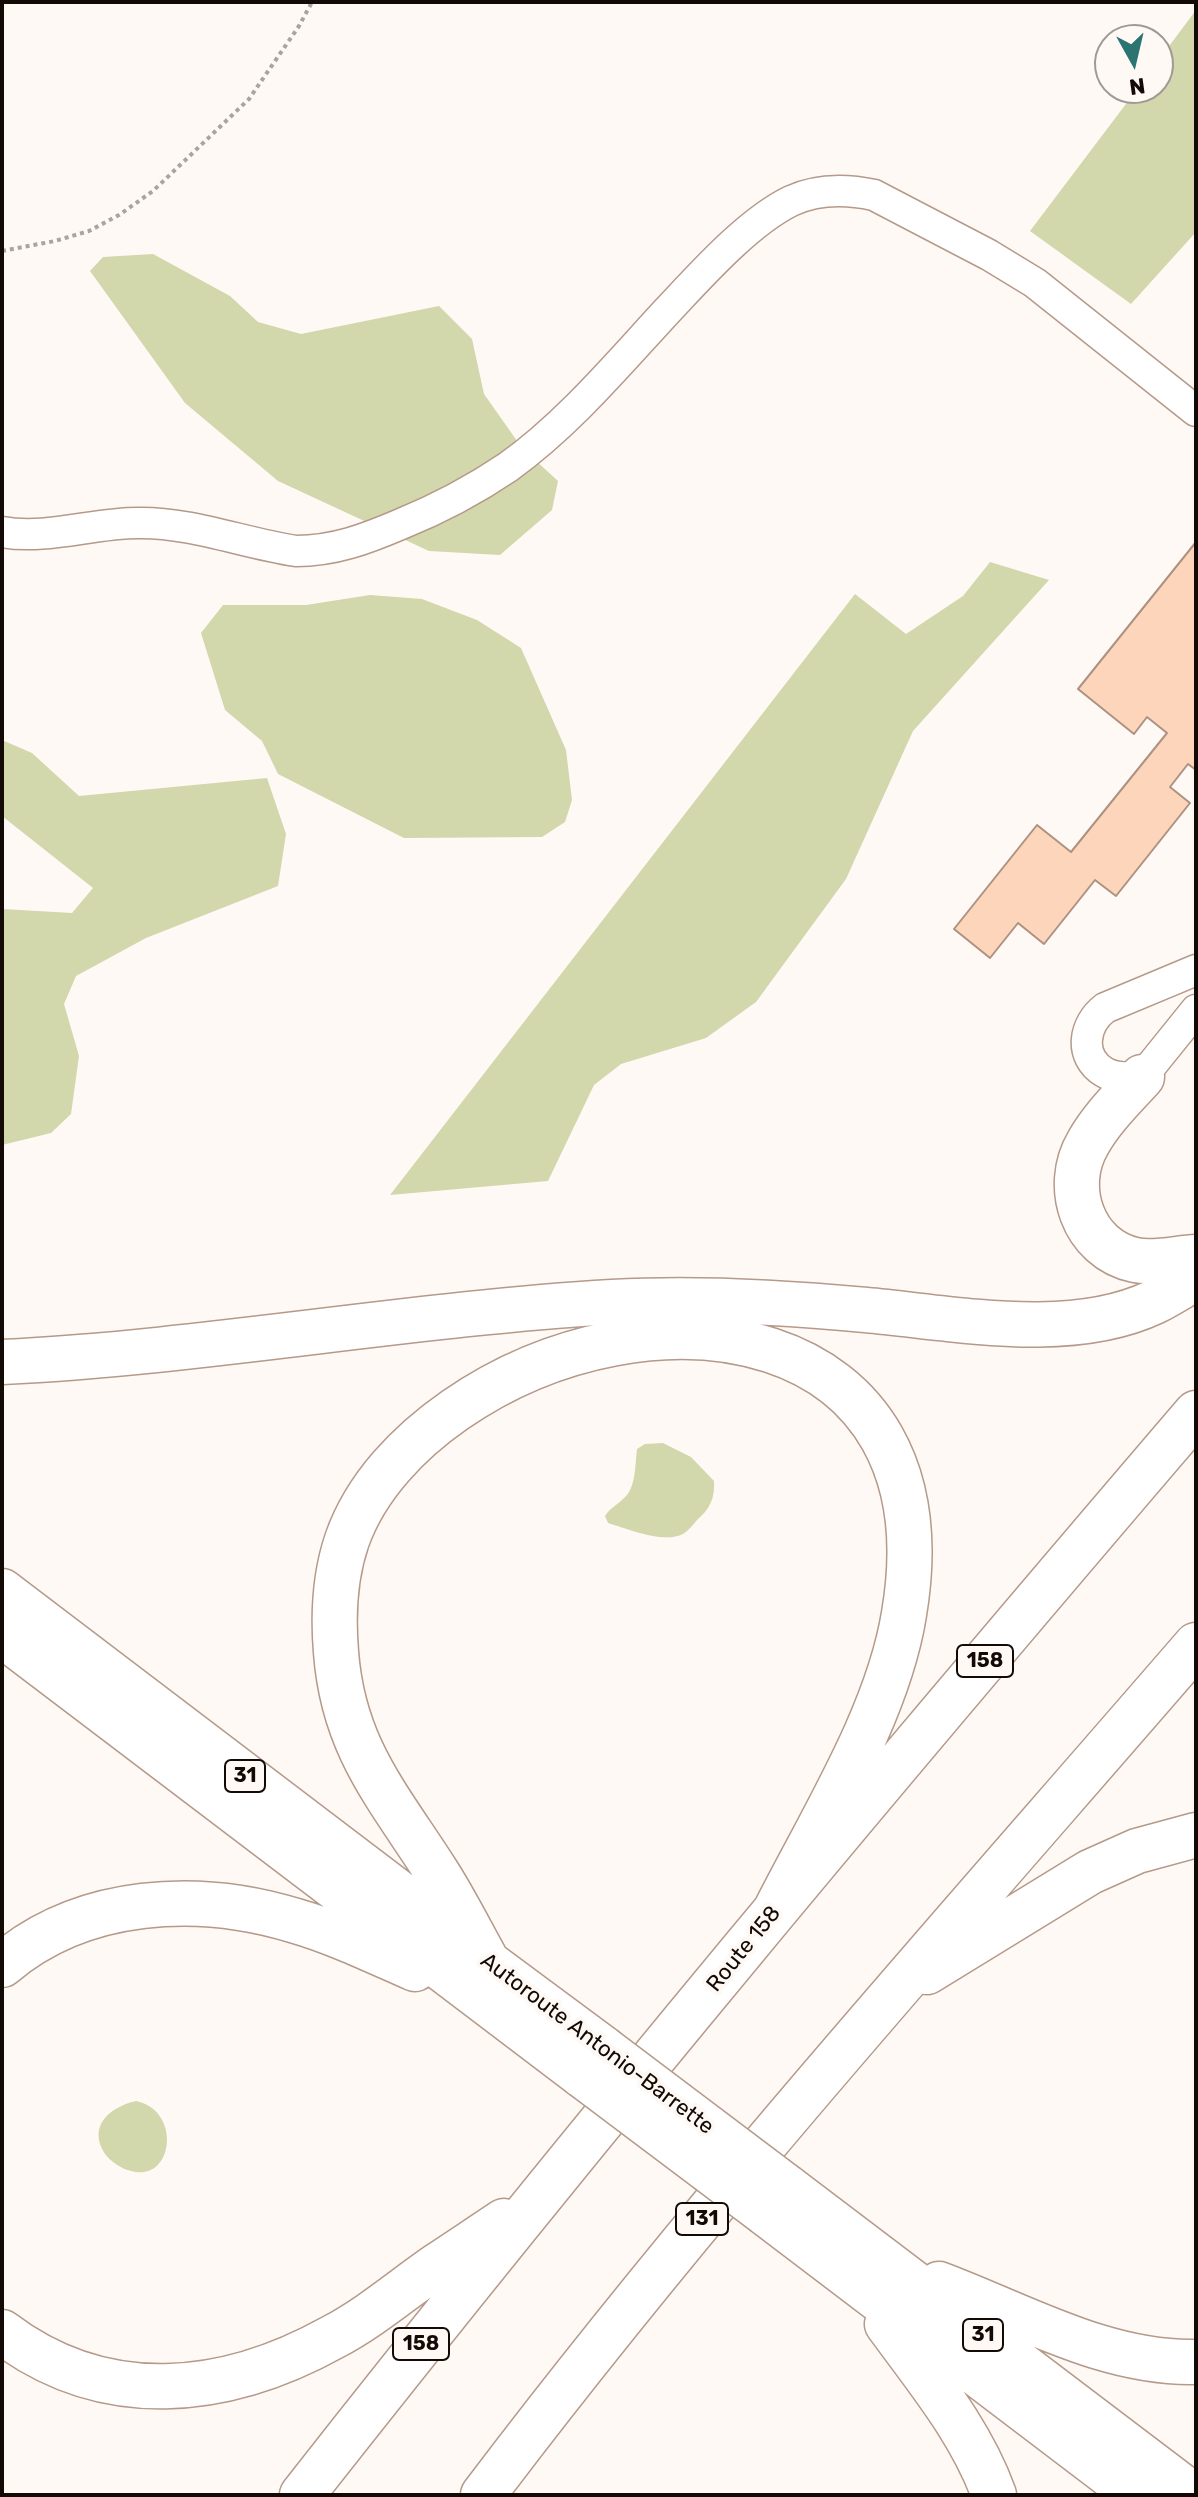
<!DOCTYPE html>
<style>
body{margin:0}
#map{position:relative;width:1198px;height:2497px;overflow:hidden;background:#fff9f5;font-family:Rubik,sans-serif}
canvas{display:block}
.frame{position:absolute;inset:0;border:4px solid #130a05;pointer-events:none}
.north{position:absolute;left:1094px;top:24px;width:80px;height:80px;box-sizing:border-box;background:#fff9f5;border:2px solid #a19995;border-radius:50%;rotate:172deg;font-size:22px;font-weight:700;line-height:32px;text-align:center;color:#130a05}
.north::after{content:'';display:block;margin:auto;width:28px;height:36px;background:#2b7472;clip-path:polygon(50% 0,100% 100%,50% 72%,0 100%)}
</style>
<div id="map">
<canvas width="1198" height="2497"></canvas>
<div class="frame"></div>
<div class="north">N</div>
</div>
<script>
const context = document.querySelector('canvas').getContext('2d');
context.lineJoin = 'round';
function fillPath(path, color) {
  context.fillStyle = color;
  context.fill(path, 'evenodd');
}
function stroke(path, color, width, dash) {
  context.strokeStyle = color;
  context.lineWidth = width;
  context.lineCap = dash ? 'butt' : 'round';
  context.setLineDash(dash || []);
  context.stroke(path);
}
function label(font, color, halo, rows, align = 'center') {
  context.font = font + ' Rubik,sans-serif';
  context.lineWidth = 8;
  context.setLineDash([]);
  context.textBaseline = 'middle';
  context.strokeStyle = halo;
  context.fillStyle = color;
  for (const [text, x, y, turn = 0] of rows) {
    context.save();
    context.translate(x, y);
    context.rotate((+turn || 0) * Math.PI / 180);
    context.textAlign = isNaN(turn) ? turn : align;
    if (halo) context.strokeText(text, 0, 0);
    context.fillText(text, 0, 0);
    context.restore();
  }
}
const green = new Path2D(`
 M 1196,10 L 1196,232 L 1131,304 L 1030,231 L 1138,88 L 1158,88 L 1158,61 Z
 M 153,254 L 230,296 L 258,322 L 301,334 L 439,306 L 472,339 L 484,394 L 522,448 L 558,481 L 552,510 L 500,555 L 429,551 L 278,481 L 185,403 L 90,271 L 103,257 Z
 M 990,562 L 1049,580 L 913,731 L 846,879 L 756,1002 L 706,1038 L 621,1064 L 594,1085 L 548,1181 L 390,1195 L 855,594 L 906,634 L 963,596 Z
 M 370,595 L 422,599 L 477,620 L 521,648 L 566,750 L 572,800 L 565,822 L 542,837 L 404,838 L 278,774 L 262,741 L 225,710 L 201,633 L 223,605 L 306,605 Z
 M 2,740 L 32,753 L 79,796 L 267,778 L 286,834 L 278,886 L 146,938 L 76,976 L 64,1004 L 79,1056 L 71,1114 L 51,1133 L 2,1145 L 2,909 L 72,913 L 93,888 L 2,816 Z
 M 663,1443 L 691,1457 L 714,1481 C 715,1498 710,1509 697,1520 C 693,1525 688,1531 683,1534 C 664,1544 628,1529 608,1523 L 605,1516 C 610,1508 617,1505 624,1498 C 636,1488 635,1465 637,1449 L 645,1444 Z
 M 136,2101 C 182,2110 174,2183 131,2171 C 122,2169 111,2162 105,2154 C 87,2126 110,2107 136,2101 Z`);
const building = new Path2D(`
 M 1196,542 L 1196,770 L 1188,764 L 1170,787 L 1190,803 L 1116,896 L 1095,880 L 1044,944 L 1018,923 L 990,958 L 954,929 L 1037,825 L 1071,852 L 1167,733 L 1147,717 L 1134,734 L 1078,689 Z`);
const path = new Path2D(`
 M 2,251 L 55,241 L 89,231 L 119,215 L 153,191 L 249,99 L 299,26 L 312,2`);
const minor = new Path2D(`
 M 2,532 C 47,540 92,523 138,523 C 191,522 243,543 296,551 C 334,551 366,539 401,524 C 438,509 474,490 508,467 C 568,424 618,364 668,310 C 701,275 748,222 791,201 C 817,189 846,189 874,195 L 989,255 L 1035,283 L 1196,411
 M 1196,970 L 1105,1008 C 1084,1024 1078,1056 1104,1072 C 1115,1079 1130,1078 1142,1077 L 1196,1010`);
const highway = new Path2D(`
 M 1142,1077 C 1123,1098 1102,1118 1088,1143 C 1062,1187 1083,1249 1135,1260 C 1153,1264 1177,1258 1196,1257
 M 2,1362 C 206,1352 408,1314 612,1302 C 697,1297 781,1302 866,1310 C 955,1318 1070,1342 1154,1302 C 1168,1295 1182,1286 1196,1278
 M 2,1591 L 398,1892 L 488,1963 L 604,2049
 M 2,1635 L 583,2076
 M 488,1963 C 471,1933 455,1900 436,1871 C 388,1796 343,1747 336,1652 C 333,1616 335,1575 347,1540 C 366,1486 409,1442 455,1410 C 649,1275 954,1318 904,1614 C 888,1714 821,1820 775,1911
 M 2,1965 C 83,1896 199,1891 296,1921 C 337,1933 376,1952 415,1969
 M 927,1972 L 1090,1872 L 1137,1851 L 1196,1835
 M 787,2187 L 1193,2495
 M 765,2213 L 1136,2495
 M 939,2284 C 1022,2315 1105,2364 1196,2362
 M 887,2324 C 927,2379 971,2431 994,2495
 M 2,2332 C 105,2410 225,2397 333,2337 C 371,2317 403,2289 438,2265 C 460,2250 482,2236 504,2221
 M 302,2495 C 591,2127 892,1768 1196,1413
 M 483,2495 C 706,2200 954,1925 1196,1645`);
const highwayBridge = new Path2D(`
 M 604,2049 L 787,2187
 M 583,2076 L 765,2213`);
const shields = [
 [985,1661,56],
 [245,1776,40],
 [702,2219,52],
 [983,2335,40],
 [421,2344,56]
];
const shieldNames = [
 ["158",985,1661],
 ["31",245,1776],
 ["131",702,2219],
 ["31",983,2335],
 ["158",421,2344]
];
const streetNames = [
 ["Route 158",744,1949,-51],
 ["Autoroute Antonio-Barrette",597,2044,37]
];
fillPath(green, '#d2d7ac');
fillPath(building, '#fdd5bb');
stroke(building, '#ad9281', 2);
stroke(minor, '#b59a89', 33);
stroke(highway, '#b59a89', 47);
stroke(path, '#aaa39f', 4, [4, 4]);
stroke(minor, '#fff', 30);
stroke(highway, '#fff', 44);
stroke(highwayBridge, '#b59a89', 47, []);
stroke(highwayBridge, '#fff', 44);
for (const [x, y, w] of shields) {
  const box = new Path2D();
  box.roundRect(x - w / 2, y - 16, w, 32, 6);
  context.fillStyle = '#fff9f5';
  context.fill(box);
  stroke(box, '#130a05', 2);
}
label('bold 20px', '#130a05', null, shieldNames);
label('22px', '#130a05', '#fff9f5', streetNames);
</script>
